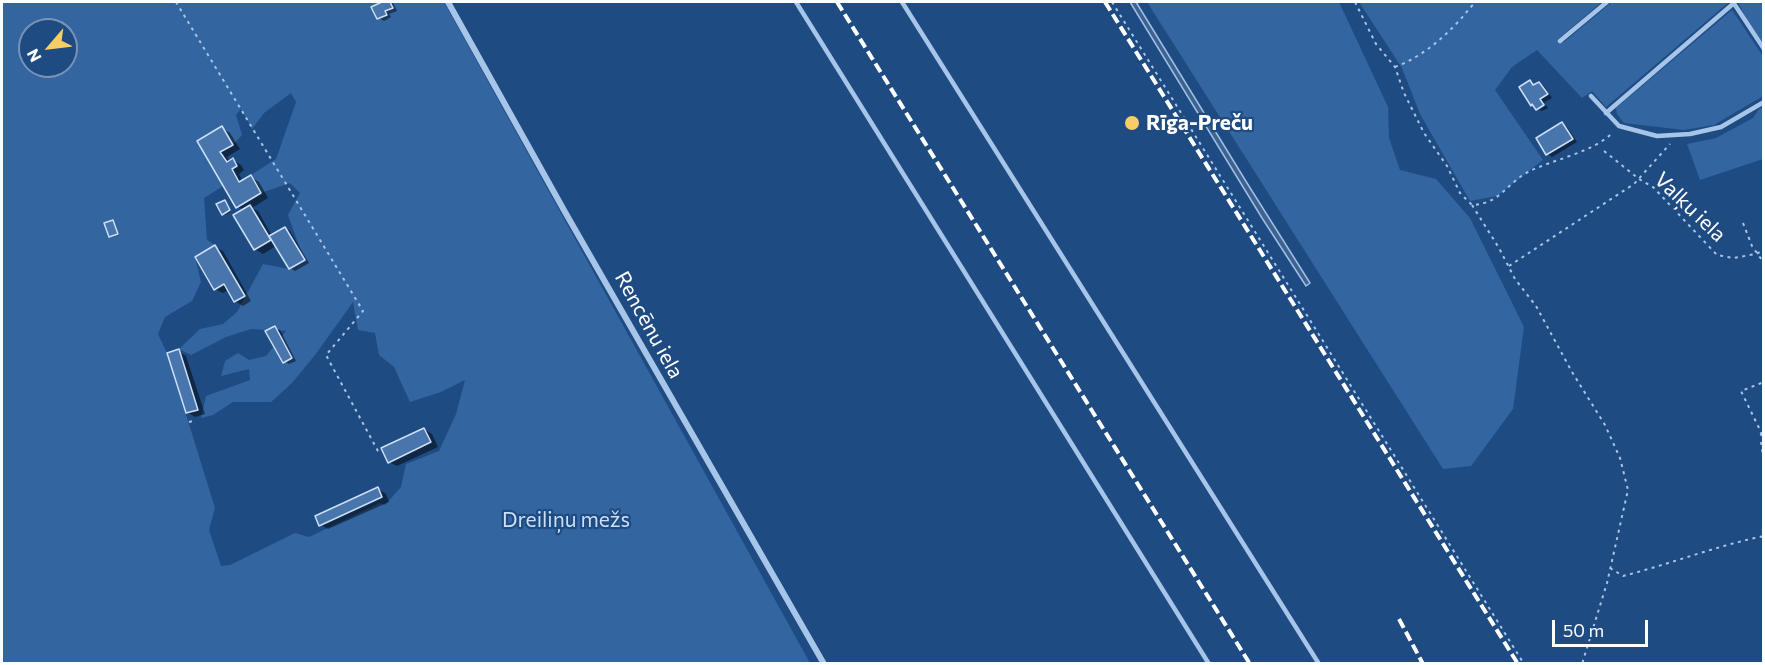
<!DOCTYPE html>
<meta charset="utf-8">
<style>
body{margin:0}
#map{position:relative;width:1765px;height:665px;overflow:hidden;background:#1f4b83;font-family:Commissioner,sans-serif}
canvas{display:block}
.frame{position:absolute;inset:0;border:3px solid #fff;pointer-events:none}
.north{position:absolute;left:18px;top:18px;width:60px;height:60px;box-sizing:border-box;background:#1f4b83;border:2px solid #7993b5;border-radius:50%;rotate:242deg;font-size:16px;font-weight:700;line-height:24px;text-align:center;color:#fff}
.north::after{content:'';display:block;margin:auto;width:21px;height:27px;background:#f7cd66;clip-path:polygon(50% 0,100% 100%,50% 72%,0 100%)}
.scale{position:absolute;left:1552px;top:620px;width:96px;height:27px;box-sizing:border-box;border:3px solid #fff;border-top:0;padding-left:8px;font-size:18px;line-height:21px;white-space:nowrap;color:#fff;-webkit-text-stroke:4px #1f4b83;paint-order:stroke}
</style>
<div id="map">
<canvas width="1765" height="665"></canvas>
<div class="frame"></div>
<div class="north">N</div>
<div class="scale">50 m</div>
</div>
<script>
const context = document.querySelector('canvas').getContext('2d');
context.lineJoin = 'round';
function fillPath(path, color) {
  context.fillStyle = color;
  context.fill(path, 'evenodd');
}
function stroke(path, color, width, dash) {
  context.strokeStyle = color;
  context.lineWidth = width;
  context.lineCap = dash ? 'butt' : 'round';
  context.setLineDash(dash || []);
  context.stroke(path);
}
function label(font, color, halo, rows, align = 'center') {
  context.font = font + ' Commissioner,sans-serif';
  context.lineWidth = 4.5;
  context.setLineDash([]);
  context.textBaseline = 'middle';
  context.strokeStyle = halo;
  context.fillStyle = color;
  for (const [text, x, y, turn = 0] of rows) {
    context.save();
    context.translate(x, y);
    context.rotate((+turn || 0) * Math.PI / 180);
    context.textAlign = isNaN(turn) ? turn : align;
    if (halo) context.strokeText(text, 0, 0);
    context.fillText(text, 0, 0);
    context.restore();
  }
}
const green = new Path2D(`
 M 2,2 L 444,2 L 810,663 L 2,663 ZM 30,30 L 66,30 L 66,66 L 30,66 ZM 291,93 L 296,102 L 276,159 L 251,175 L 261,193 L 290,183 L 300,193 L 288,215 L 304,260 L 289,269 L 263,264 L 237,312 L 223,324 L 200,329 L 179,349 L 191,355 L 226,337 L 251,329 L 286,331 L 266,356 L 249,360 L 238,353 L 225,361 L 221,376 L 249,369 L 250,380 L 206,396 L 201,418 L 213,415 L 233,402 L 271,402 L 292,383 L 315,355 L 353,302 L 358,330 L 375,333 L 379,355 L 394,367 L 410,402 L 441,392 L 465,380 L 456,414 L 439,451 L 406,464 L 401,487 L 385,505 L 380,503 L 309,537 L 295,533 L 230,565 L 221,566 L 209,530 L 215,508 L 167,353 L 158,334 L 165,317 L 192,301 L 201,282 L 195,257 L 215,245 L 207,240 L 204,198 L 223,186 L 197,141 L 222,127 L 233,145 L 242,135 L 236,115 L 241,109 L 252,129 L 264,113 Z
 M 1147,2 L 1339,2 L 1388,107 L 1389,138 L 1400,170 L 1436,179 L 1470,218 L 1524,327 L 1513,409 L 1471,466 L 1443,469 Z
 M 1359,2 L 1602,2 L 1557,40 L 1564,42 L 1612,2 L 1729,2 L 1606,107 L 1592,91 L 1582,98 L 1537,50 L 1512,67 L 1495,90 L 1543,160 L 1497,196 L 1470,201 L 1420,114 L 1402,68 Z
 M 1738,2 L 1763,2 L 1763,43 L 1748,22 Z
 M 1732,10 L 1763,56 L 1763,96 L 1714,125 L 1684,130 L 1624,123 L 1617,114 L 1616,108 Z
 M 1763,107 L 1763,159 L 1700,180 L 1687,144 L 1716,138 L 1753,118 L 1759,109 Z`);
const water = new Path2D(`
 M 1130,2 L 1136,2 L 1247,183 L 1310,283 L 1306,286 L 1262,218 Z`);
const shadow = new Path2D(`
 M 385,2 L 393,3 L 397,11 L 389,14 L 391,17 L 384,21 L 379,18 L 373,7 Z
 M 1530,82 L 1535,85 L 1539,83 L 1544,86 L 1552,98 L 1537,107 L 1532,104 Z
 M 1546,105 L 1548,108 L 1542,111 L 1539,110 Z
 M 1562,124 L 1567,127 L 1577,142 L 1552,157 L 1548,154 Z
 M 222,128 L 230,133 L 240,149 L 227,157 L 230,162 L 233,160 L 241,165 L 244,170 L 239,174 L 243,182 L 251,177 L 259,182 L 268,198 L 252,208 L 258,211 L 272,236 L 285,228 L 290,231 L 309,263 L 295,271 L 290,268 L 276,246 L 263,254 L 255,249 L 244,210 L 238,207 L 199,142 Z
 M 225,201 L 231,212 L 225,215 L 223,214 Z
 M 113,221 L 115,223 L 119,235 L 112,237 L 110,236 Z
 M 215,247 L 223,251 L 251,301 L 243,306 L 235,301 L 229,290 L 223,293 L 215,289 Z
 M 275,328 L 280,330 L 296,361 L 289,364 L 284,361 Z
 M 178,351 L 186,356 L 205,414 L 195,417 L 187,412 Z
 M 424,429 L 432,434 L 438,447 L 397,466 L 389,462 Z
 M 378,489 L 386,494 L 389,502 L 328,529 L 321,525 Z`);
const building = new Path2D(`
 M 382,2 L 390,2 L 393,8 L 385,11 L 387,15 L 377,19 L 371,7 Z
 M 1530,80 L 1533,85 L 1539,82 L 1548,94 L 1540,99 L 1544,105 L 1536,110 L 1532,104 L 1531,106 L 1519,87 Z
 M 1562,122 L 1573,139 L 1546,155 L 1536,138 Z
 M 222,126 L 233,145 L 220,152 L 227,162 L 233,158 L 237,166 L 232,169 L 239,182 L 251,175 L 261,193 L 236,208 L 197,141 Z
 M 225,200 L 230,210 L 222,215 L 216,204 Z
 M 250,205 L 271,240 L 254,250 L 233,215 Z
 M 113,220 L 118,234 L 109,237 L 104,223 Z
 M 285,227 L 305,260 L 289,269 L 269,236 Z
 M 215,245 L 245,296 L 234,302 L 224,284 L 214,290 L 195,257 Z
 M 275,326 L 292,358 L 283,363 L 265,331 Z
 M 179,349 L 198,410 L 186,413 L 167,353 Z
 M 424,428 L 431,442 L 388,463 L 381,448 Z
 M 378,487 L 382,497 L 319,526 L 315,516 Z`);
const path = new Path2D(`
 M 176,2 L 363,311 L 326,355 L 379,453
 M 1112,2 L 1524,664
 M 1355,2 L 1376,44 L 1395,67 L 1404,93 L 1424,133 L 1447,166 L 1460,193 L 1472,205 C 1500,204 1507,183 1528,172 C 1551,160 1595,152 1613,132
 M 1395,67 C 1419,58 1439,42 1457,23 C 1464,16 1469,8 1476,2
 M 1604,151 L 1639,179 L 1653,187 L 1717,255 L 1733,258 L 1756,254 L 1764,250
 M 1472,205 L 1499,248 L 1515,279 L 1536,306 L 1572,372 L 1605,425 L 1620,458 L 1628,490 L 1607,583 L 1582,664
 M 1743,223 L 1752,246 L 1764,263
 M 1509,266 L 1634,184 L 1670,144
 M 189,422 L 196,420
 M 1759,428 L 1741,391 L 1764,382
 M 1761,442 L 1764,463
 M 1610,568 L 1623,576 C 1670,564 1716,546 1764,536`);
const lane = new Path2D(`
 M 796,2 L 1209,664
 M 902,2 L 1319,664
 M 1733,2 L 1764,49
 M 1560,41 L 1607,2
 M 1591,96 L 1619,126 L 1657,136 L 1690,134 L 1721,127 L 1764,102
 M 1606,113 L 1734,3
 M 1762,434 L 1764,434`);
const street = new Path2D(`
 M 448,2 L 565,212 L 824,664`);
const rail = new Path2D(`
 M 837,2 L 1250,664
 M 1105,2 L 1518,664
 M 1399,619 L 1423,664`);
const markers = [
 [1132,123,8,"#f7cd66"]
];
const poiNames = [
 ["Rīga-Preču",1146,123]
];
const streetNames = [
 ["Valķu iela",1690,207,44],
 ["Rencēnu iela",649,325,61]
];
const parkNames = [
 ["Dreiliņu mežs",566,520]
];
fillPath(green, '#3365a1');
fillPath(water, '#41628a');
stroke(water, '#9ac0eb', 1.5);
fillPath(shadow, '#0007');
fillPath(building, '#4875ac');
stroke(building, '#cbdff7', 1.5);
stroke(path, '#a6c5e9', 2, [3, 4.5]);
stroke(lane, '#a6c5e9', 4.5);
stroke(street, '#a6c5e9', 6);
stroke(rail, '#fff', 4, [10, 4.5]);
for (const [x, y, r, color] of markers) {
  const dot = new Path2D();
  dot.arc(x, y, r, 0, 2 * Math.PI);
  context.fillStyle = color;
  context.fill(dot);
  stroke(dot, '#1f4b83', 2);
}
label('bold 21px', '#fff', '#1f4b83', poiNames, 'left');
label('21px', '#fff', '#1f4b83', streetNames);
label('21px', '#cbdff7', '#1f4b83', parkNames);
</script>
